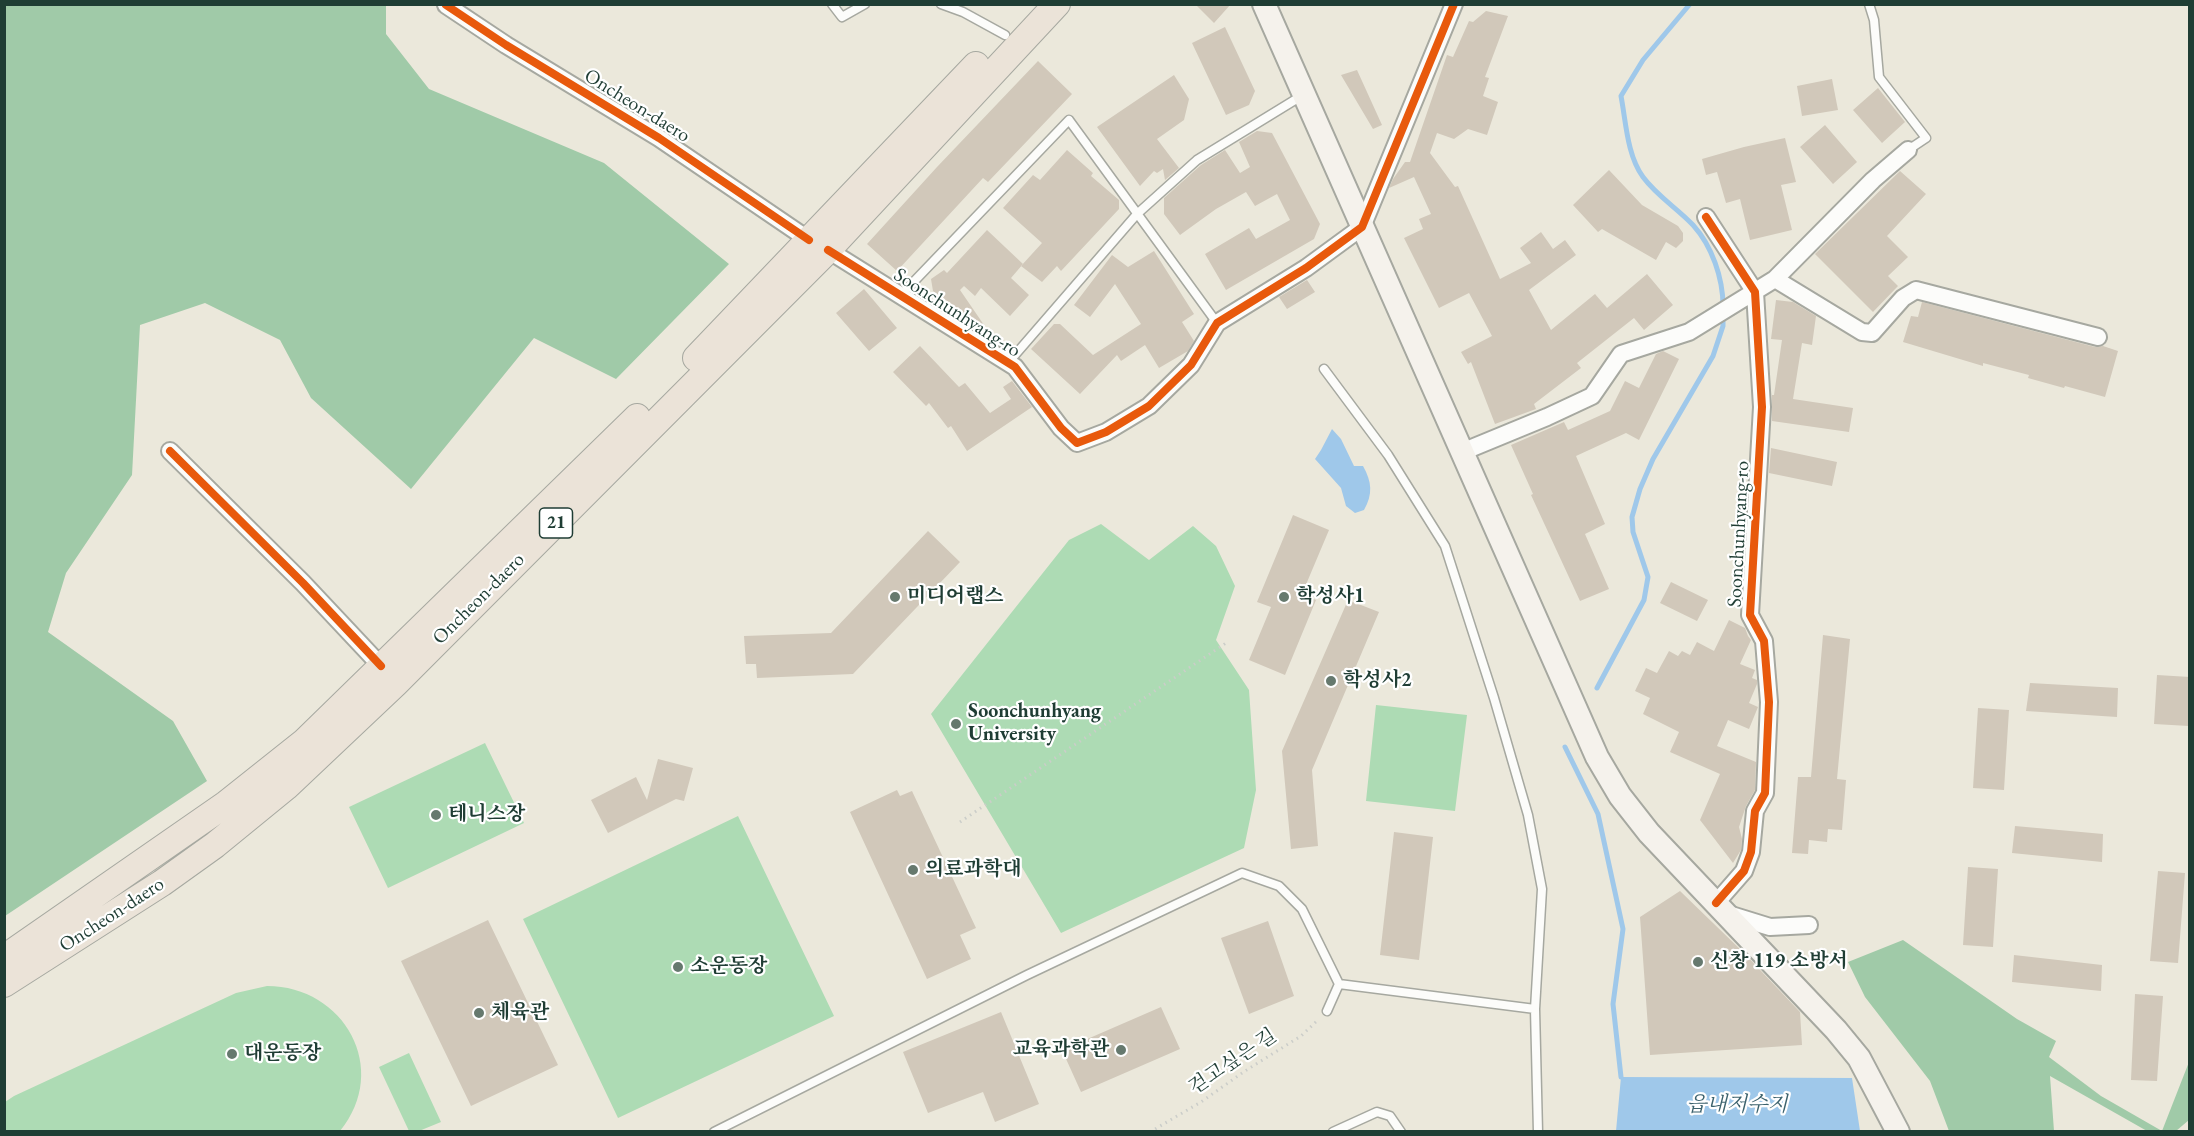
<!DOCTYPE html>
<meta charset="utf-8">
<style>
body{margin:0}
#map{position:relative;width:2194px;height:1136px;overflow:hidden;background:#ebe8db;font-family:"EB Garamond",serif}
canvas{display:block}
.frame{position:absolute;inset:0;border:6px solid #1f3d34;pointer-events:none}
</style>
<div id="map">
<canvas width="2194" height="1136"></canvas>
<div class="frame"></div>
</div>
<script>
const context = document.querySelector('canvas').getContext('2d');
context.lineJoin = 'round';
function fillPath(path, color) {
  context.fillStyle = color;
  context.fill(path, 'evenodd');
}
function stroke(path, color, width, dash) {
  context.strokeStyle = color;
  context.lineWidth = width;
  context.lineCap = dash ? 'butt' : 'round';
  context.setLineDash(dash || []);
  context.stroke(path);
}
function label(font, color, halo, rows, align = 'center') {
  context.font = font + ' "EB Garamond","Noto Serif KR",serif';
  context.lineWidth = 4.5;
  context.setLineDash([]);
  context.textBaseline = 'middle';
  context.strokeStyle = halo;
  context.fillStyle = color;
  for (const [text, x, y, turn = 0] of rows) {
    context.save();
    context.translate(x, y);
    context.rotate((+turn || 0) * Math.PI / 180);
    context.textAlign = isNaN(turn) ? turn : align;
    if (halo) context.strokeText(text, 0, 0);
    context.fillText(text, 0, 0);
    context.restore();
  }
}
const green = new Path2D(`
 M 1101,524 L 1149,560 L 1193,526 L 1216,546 L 1235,586 L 1216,640 L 1249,690 L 1256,790 L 1244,848 L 1061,933 L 931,714 L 1069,540 Z
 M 1376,705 L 1467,715 L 1455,811 L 1366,801 Z
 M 485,743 L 524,823 L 388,888 L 349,807 Z
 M 738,816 L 834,1016 L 618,1118 L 523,919 Z
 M 267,986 C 344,986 391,1069 340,1131 L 5,1131 L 5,1102 L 14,1096 L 236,993 Z
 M 409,1053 L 441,1122 L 419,1131 L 409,1131 L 379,1067 Z`);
const forest = new Path2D(`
 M 5,4 L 386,5 L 386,34 L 429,89 L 604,163 L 729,264 L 616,379 L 534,338 L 411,489 L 311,398 L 280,340 L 205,303 L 140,325 L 132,475 L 66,573 L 48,632 L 173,721 L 207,781 L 5,916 Z
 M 1903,940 L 2017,1019 L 2056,1041 L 2049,1057 L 2101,1096 L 2162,1131 L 2189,1062 L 2189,1120 L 2176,1131 L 2147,1131 L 2050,1076 L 2054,1131 L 1949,1131 L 1930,1081 L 1865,997 L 1848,962 Z`);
const water = new Path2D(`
 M 1332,429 L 1341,439 L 1354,466 L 1363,466 C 1372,482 1373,494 1364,510 L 1355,513 L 1346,506 L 1341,488 L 1315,459 L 1321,450 Z
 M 1621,1077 L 1852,1078 L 1860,1131 L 1616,1131 Z`);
const stream = new Path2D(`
 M 1690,4 L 1643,60 L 1621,96 C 1626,122 1627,155 1643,177 C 1657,196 1677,208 1693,225 C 1712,246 1723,278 1723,306
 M 1597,688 L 1644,600 L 1648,577 L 1633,532 L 1632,517 L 1640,489 L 1653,459 L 1713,356 L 1723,326 L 1723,316
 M 1565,747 L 1598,814 L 1623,929 L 1613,1004 L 1621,1077`);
const building = new Path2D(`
 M 1195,4 L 1231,4 L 1214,23 Z
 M 1486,11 L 1508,16 L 1485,77 L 1489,78 L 1483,96 L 1498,102 L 1487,135 L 1468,129 L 1454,139 L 1437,133 L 1430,153 L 1455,187 L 1458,186 L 1500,279 L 1531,263 L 1520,248 L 1541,232 L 1553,249 L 1565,240 L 1576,255 L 1529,290 L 1551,330 L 1595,294 L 1607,308 L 1647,274 L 1673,305 L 1644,330 L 1634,318 L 1577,363 L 1581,368 L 1534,404 L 1536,409 L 1495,424 L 1471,362 L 1468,364 L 1461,352 L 1492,336 L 1469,293 L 1439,308 L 1404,238 L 1423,229 L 1419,219 L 1431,214 L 1414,177 L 1389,188 L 1393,179 L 1405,162 L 1410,162 L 1447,55 L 1453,57 L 1469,21 L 1473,22 Z
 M 1225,27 L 1255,91 L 1249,105 L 1226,115 L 1192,43 Z
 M 1038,61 L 1072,94 L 988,182 L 983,178 L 897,271 L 867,244 L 937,167 Z
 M 1357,70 L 1382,125 L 1373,129 L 1341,75 Z
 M 1174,75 L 1189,99 L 1184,120 L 1157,139 L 1179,168 L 1165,180 L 1163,169 L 1157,173 L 1154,171 L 1140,186 L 1097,127 Z
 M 1832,79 L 1838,110 L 1802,116 L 1797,86 Z
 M 1878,88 L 1905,122 L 1882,143 L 1853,110 Z
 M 1825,125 L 1857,162 L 1833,184 L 1800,147 Z
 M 1257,131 L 1272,133 L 1320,224 L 1314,239 L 1226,290 L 1205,254 L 1249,228 L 1256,239 L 1290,220 L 1277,194 L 1255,206 L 1246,192 L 1216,209 L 1180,235 L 1164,214 L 1164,198 L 1201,165 L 1225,150 L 1240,173 L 1250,167 L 1239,142 Z
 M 1785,138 L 1796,182 L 1781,185 L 1792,230 L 1750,240 L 1740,199 L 1726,203 L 1717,172 L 1706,175 L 1702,159 L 1744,147 Z
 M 1067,150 L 1093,173 L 1091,176 L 1119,200 L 1119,209 L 1061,271 L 1057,266 L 1042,282 L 1021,266 L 1042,243 L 1003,208 L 1033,175 L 1040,180 Z
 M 1609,170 L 1642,205 L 1678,226 L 1683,233 L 1683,241 L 1676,248 L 1666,242 L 1656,260 L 1602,229 L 1598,232 L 1573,205 Z
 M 1900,171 L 1926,194 L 1887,236 L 1908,257 L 1888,276 L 1898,286 L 1873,312 L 1815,254 Z
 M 987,230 L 1023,264 L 1011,278 L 1029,295 L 1010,316 L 981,288 L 975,296 L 964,286 L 960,290 L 984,325 L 983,327 L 933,291 L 931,279 L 944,270 L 947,273 Z
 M 1154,251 L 1194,314 L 1182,322 L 1194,341 L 1188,351 L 1159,368 L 1145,345 L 1121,361 L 1117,355 L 1080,394 L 1031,349 L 1054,324 L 1060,324 L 1093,355 L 1141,324 L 1115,284 L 1090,317 L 1074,305 L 1112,255 L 1128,267 Z
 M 1307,280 L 1315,292 L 1287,309 L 1279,297 Z
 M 864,289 L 897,328 L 869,351 L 836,313 Z
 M 1776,300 L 1793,302 L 1816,316 L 1812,345 L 1802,343 L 1793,399 L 1853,408 L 1849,432 L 1772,421 L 1772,395 L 1774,395 L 1782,340 L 1771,339 Z
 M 1922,302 L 2095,347 L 2103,346 L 2118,351 L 2105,397 L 2065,386 L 2064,388 L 2028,378 L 2029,375 L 1983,363 L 1983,366 L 1903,342 L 1911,316 L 1918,317 Z
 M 920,346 L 959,387 L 965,383 L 990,413 L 1011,399 L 1003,387 L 1012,381 L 1032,407 L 967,451 L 951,426 L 948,428 L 929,403 L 926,406 L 893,372 Z
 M 1663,351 L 1679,359 L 1639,440 L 1626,433 L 1576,456 L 1605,524 L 1585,534 L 1609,589 L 1580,601 L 1531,495 L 1533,494 L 1511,445 L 1564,422 L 1568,430 L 1610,411 L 1625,381 L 1639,388 L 1656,354 Z
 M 1771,448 L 1837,462 L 1832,486 L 1769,473 Z
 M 1293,515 L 1329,530 L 1302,594 L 1316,600 L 1285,675 L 1249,660 L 1271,607 L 1257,602 Z
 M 928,531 L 960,562 L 853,674 L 757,678 L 756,664 L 746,664 L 744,636 L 831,633 Z
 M 1671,582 L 1708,600 L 1697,621 L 1660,603 Z
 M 1348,600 L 1379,612 L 1312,770 L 1318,846 L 1291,849 L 1282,751 Z
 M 1729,620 L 1745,628 L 1748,636 L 1751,640 L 1740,664 L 1755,670 L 1752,678 L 1757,680 L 1757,684 L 1749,703 L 1758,707 L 1749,729 L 1728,720 L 1717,746 L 1756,762 L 1755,790 L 1746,806 L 1739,827 L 1742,839 L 1741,850 L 1733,863 L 1700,820 L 1720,774 L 1670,752 L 1679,732 L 1643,714 L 1650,698 L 1635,691 L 1646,668 L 1657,673 L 1669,651 L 1678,656 L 1682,651 L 1690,655 L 1697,642 L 1714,651 Z
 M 1823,635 L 1850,639 L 1837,779 L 1846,780 L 1842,830 L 1828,829 L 1827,842 L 1809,840 L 1808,854 L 1792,853 L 1798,777 L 1811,777 Z
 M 2157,675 L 2190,677 L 2189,726 L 2154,724 Z
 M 2030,683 L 2118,688 L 2117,717 L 2026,711 Z
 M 1978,708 L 2009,710 L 2004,790 L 1973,788 Z
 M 658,759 L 693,768 L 684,801 L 676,799 L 608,833 L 591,800 L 636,777 L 647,800 Z
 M 897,790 L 900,796 L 912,791 L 976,928 L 960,935 L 971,959 L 927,979 L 850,812 Z
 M 2015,826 L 2103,834 L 2102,862 L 2012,853 Z
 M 1394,832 L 1433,837 L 1419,960 L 1380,955 Z
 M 1968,867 L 1998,869 L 1993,947 L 1963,945 Z
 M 2158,871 L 2185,873 L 2178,963 L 2150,961 Z
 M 1680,891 L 1744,953 L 1800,1012 L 1802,1045 L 1650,1055 L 1640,917 Z
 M 488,920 L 558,1065 L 471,1106 L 401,961 Z
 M 1268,921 L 1294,996 L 1249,1014 L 1221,938 Z
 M 2014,955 L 2102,965 L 2101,991 L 2012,982 Z
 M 2135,994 L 2163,996 L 2157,1081 L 2131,1080 Z
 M 1161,1007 L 1180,1049 L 1081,1092 L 1062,1050 Z
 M 1001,1012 L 1039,1104 L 995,1122 L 983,1092 L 928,1113 L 903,1052 Z`);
const path = new Path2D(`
 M 960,822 L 1226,643
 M 1150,1132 L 1201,1102 L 1245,1071 L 1301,1036 L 1319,1019`);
const service = new Path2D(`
 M 832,4 L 842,17 L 865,4
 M 941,4 L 963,12 L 1005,35
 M 1869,4 L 1874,20 L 1879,77 L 1926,138 L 1908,150
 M 900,296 L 1069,120 L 1217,323
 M 1008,363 L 1137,214 L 1197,160 L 1303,95
 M 1324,369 L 1388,455 L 1445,546 L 1494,698 L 1528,815 L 1542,889 L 1535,1009 L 1538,1132
 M 1339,984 L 1535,1009
 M 714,1132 L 1027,975 L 1242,873 L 1279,886 L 1302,909 L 1339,984 L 1327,1011
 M 1333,1132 L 1377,1112 L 1390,1116 L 1401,1132`);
const minor = new Path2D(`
 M 446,5 L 506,45 L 659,138 L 809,240
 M 1706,217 L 1755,292 L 1762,407 L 1750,615 L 1764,641 L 1769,702 L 1765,793 L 1755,811 L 1751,852 L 1744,871 L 1716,903
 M 828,250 L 1015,367 L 1061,428 L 1077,443 L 1106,432 L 1149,406 L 1191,365 L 1217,323 L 1306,268 L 1362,227 L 1454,4
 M 1775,279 L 1862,332 L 1872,333 L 1903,298 L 1916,290 L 2098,337
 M 170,451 L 303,583 L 381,666
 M 1462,452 L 1547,417 L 1592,396 L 1621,354 L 1689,332 L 1775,279 L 1873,180 L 1908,150
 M 1728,914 L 1770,927 L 1809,925`);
const secondary = new Path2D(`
 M 1264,4 L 1597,757 L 1620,796 L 1649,833 L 1836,1030 L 1859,1058 L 1898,1132`);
const primary = new Path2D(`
 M 696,358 L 976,65
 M 4,958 L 226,804 L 304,742 L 637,417
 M 4,984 L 162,883 L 215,845 L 286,787 L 395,684 L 828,250 L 1057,4`);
const cycleway = new Path2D(`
 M 446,5 L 506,45 L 659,138 L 809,240
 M 1706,217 L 1755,292 L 1762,407 L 1750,615 L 1764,641 L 1769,702 L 1765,793 L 1755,811 L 1751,852 L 1744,871 L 1716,903
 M 828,250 L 1015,367 L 1061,428 L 1077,443 L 1106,432 L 1149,406 L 1191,365 L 1217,323 L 1306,268 L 1362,227 L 1454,4
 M 170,451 L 303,583 L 381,666`);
const markers = [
 [895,597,6,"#66796e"],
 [1284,597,6,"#66796e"],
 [1331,681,6,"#66796e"],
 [956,724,6,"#66796e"],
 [436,815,6,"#66796e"],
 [913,870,6,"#66796e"],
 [1698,962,6,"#66796e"],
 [678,967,6,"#66796e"],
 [479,1013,6,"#66796e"],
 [1121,1050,6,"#66796e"],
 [232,1054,6,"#66796e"]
];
const shields = [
 [556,523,33]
];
const shieldNames = [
 ["21",556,523]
];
const streetNames = [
 ["Oncheon-daero",637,106,32],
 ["Soonchunhyang-ro",957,313,33],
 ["Soonchunhyang-ro",1739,534,-87],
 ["Oncheon-daero",479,599,-45],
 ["Oncheon-daero",112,915,-33],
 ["걷고싶은 길",1233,1062,-34]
];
const poiNames = [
 ["미디어랩스",907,597],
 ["학성사1",1296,597],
 ["학성사2",1343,681],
 ["Soonchunhyang",968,712],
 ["University",968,735],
 ["테니스장",448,815],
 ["의료과학대",925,870],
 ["신창 119 소방서",1710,962],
 ["소운동장",690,967],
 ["체육관",491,1013],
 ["교육과학관",1109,1050,"right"],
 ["대운동장",244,1054]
];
const waterNames = [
 ["읍내저수지",1737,1105]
];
fillPath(green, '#addbb4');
fillPath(forest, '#a0caa8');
fillPath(water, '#9fc8ea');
stroke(stream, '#9fc8ea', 5);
fillPath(building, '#d1c8ba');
stroke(service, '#a6a8a0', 11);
stroke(minor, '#a6a8a0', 20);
stroke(secondary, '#a6a8a0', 26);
stroke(primary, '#a6a8a0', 28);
stroke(path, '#cbcdc9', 3, [1.5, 4.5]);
stroke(service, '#fcfcfa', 8);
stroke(minor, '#fcfcfa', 16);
stroke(secondary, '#f5f2ec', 22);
stroke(primary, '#ebe3d8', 26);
stroke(cycleway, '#e8590c', 8);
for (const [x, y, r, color] of markers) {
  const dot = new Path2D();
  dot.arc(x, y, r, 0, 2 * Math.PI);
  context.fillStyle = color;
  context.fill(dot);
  stroke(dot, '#fff', 2);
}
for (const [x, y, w] of shields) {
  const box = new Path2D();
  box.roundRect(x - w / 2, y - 15, w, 30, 4.5);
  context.fillStyle = '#fff';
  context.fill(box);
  stroke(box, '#1f3d34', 1.5);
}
label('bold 18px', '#1f3d34', null, shieldNames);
label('20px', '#1f3d34', '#fff', streetNames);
label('bold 20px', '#1f3d34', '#fff', poiNames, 'left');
label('italic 21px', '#3c626d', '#fff', waterNames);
</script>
